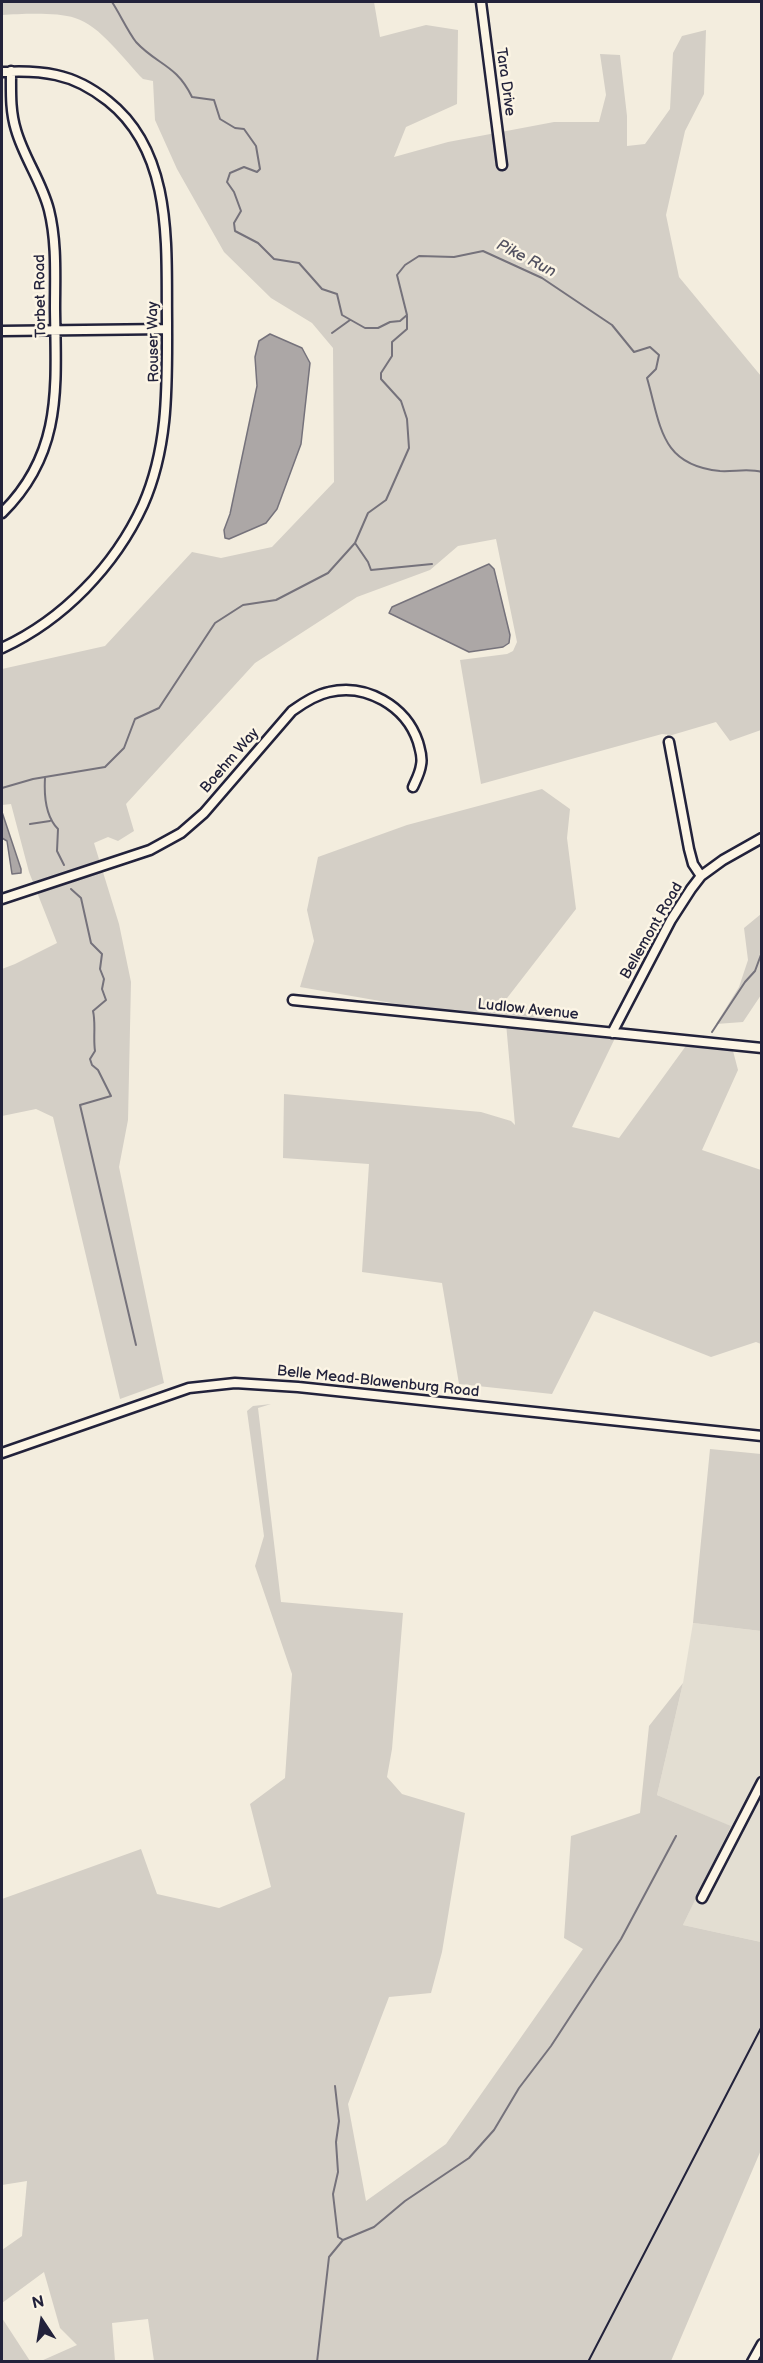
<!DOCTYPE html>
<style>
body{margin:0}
#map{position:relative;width:763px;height:2363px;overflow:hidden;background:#f3edde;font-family:"Balsamiq Sans",sans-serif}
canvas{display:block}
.frame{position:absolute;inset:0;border:3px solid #22223b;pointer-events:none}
.north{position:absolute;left:12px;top:2291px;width:60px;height:60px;-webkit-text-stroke:4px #fcf5e5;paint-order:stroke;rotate:348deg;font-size:16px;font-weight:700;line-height:24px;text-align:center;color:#22223b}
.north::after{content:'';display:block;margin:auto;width:21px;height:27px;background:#22223b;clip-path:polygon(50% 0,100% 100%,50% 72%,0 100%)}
</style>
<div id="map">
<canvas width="763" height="2363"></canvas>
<div class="frame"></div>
<div class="north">N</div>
</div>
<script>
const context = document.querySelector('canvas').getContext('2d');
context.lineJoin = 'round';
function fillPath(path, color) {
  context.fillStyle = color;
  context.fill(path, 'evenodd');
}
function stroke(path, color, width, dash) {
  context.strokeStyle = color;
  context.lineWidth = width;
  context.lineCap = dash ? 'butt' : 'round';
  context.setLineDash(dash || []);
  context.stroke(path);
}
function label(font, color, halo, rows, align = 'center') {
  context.font = font + ' "Balsamiq Sans",sans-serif';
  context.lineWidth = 5;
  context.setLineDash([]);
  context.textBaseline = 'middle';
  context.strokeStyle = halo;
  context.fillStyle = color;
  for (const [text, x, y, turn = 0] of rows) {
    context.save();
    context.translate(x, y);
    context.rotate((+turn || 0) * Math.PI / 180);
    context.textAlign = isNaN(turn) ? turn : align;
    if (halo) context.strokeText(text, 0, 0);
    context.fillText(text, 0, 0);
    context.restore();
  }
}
const built = new Path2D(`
 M 693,1623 L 761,1631 L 761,1942 L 683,1925 L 730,1826 L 657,1795 L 683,1683 Z`);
const green = new Path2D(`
 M 2,2 L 374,2 L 380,37 L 426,25 L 458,30 L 457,104 L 406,127 L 394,157 L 448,142 L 554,122 L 599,122 L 606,95 L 600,54 L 620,55 L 627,116 L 627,146 L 645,144 L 670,109 L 673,53 L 682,36 L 706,30 L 704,94 L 685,131 L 666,215 L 679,277 L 761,376 L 761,730 L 730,741 L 716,722 L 672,735 L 662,734 L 481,784 L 460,660 L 507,654 L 513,651 L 517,642 L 496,539 L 458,546 L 430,570 L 357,597 L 255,663 L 126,804 L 134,831 L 118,841 L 108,837 L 94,843 L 119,924 L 131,982 L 128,1120 L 119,1167 L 164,1383 L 120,1399 L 53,1117 L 36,1109 L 2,1116 L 2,969 L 15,964 L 57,943 L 29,872 L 11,804 L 2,805 L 2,669 L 105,646 L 192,552 L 221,558 L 272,547 L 334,482 L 333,348 L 312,323 L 271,298 L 224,252 L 177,169 L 155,120 L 153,81 L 143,79 C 125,61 100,25 75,18 C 57,12 21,14 2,15 Z
 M 542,789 L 570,809 L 567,838 L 576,909 L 504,1002 L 617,1034 L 572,1127 L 619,1138 L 688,1043 L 732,1047 L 738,1070 L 702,1150 L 761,1170 L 761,1344 L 756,1342 L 711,1357 L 594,1311 L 552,1394 L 459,1384 L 442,1283 L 362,1272 L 369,1164 L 283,1158 L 284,1094 L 481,1112 L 511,1121 L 515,1125 L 506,1023 L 300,987 L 314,941 L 307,910 L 318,857 L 407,825 Z
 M 761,914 L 761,995 L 743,1022 L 716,1024 L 739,987 L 748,960 L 744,928 Z
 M 271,1404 L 258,1408 L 281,1602 L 403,1613 L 392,1749 L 387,1777 L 402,1794 L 465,1813 L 442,1952 L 431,1993 L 389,1997 L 348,2104 L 366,2201 L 446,2144 L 583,1949 L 564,1938 L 571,1836 L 640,1813 L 649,1726 L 683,1683 L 657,1795 L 731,1826 L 683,1925 L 761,1942 L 761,2150 L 671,2361 L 154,2361 L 148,2319 L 112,2323 L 115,2361 L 41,2361 L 77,2345 L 60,2328 L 44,2272 L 2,2303 L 2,2250 L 22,2236 L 27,2181 L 2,2185 L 2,1899 L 141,1849 L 157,1894 L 219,1908 L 271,1887 L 250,1804 L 285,1778 L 292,1674 L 255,1566 L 264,1536 L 247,1411 L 253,1406 Z
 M 710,1449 L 761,1454 L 761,1631 L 693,1623 Z
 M 2,2318 L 30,2361 L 2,2361 Z`);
const water = new Path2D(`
 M 270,334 L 302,348 L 310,363 L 301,444 L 277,509 L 266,523 L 229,539 L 225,538 L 224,530 L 230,514 L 257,386 L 255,357 L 259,341 Z
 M 489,564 L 494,569 L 510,635 L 509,643 L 503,647 L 469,652 L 389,613 L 392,607 Z
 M 2,812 L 21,869 L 21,873 L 12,874 L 7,841 L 2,838 Z`);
const stream = new Path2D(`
 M 112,2 C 120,14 127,30 136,42 C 157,65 176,64 192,97 L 214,100 L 220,119 L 235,128 L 244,129 L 256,146 L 260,169 L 257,172 L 244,167 L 230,173 L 227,182 L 234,192 L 241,211 L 234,223 L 235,231 L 258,243 L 274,259 L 299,263 L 322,289 L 337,294 L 342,315 L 365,328 L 378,328 L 390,322 L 400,321 L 407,315 L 397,275 L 405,265 L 419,256 L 454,257 L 483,251 L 542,278 L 612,325 L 634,352 L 650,347 L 659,355 L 656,369 L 647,378 C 661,426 660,465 720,471 C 734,472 748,468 762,472
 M 332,333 L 350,320
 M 355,543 L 368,562 L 371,570 L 432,564
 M 45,778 C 44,795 46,817 58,829 L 57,851 L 64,865
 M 2,788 L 33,779 L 105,767 L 124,748 L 135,719 L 159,708 L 215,623 L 243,605 L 276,600 L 328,573 L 355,543 L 368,513 L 386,500 L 409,448 L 407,419 L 401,401 L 381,379 L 381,373 L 392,356 L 392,342 L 407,329 L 407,316
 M 30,824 L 50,821
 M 71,889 L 81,898 L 91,943 L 102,954 L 100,969 L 104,979 L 102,989 L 106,1000 L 93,1011 C 96,1024 93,1037 95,1051 L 90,1059 L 92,1065 L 98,1070 L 111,1096 L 80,1105 L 136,1345
 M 712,1032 L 745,982 L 755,971 L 762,952
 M 335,2086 L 339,2121 L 336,2142 L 338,2172 L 333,2194 L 338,2237 L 343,2240
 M 317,2362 L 329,2257 L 343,2240 L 374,2227 L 405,2201 L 469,2158 L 494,2130 L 519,2088 L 551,2046 L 621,1939 L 676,1836`);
const minor = new Path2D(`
 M 481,2 L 502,165
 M 2,72 C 20,71 38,71 56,75 C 75,79 93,89 108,101 C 174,153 166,247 167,322 C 167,385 169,446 143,505 C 115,566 63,620 2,648
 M 2,331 L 167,329
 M 2,513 C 63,453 56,387 55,309 C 55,276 57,242 49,210 C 42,182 24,158 16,130 C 10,111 11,91 11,71
 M 669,742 L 689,849 L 693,864 L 701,876
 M 2,899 L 150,850 L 181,833 L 204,813 L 292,711 C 303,703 315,695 329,692 C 366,683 406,706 418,742 C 420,750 423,757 421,765 C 420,773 416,780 413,787
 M 293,1000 L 762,1048
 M 612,1033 L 671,920 L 691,889 L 701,876 L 723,860 L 762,838
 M 2,1453 L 189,1388 L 235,1383 L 298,1387 L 762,1436
 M 702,1898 L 762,1782
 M 752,2362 L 762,2344`);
const rail = new Path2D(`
 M 588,2362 L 762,2026`);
const streetNames = [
 ["Tara Drive",505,82,82],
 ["Torbet Road",41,296,-91],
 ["Rouser Way",154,342,-91],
 ["Boehm Way",230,761,-49],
 ["Bellemont Road",652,931,-60],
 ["Ludlow Avenue",528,1010,6],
 ["Belle Mead-Blawenburg Road",378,1382,6]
];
const waterNames = [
 ["Pike Run",526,259,27]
];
fillPath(built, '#e3ded2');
fillPath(green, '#d4cfc6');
fillPath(water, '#aca7a6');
stroke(water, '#75727b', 1.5);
stroke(stream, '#75727b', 2);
stroke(minor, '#22223b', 13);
stroke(minor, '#fcf5e5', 8);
stroke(rail, '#22223b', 2);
label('15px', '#22223b', '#fcf5e5', streetNames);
label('italic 16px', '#525160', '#fcf5e5', waterNames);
</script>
